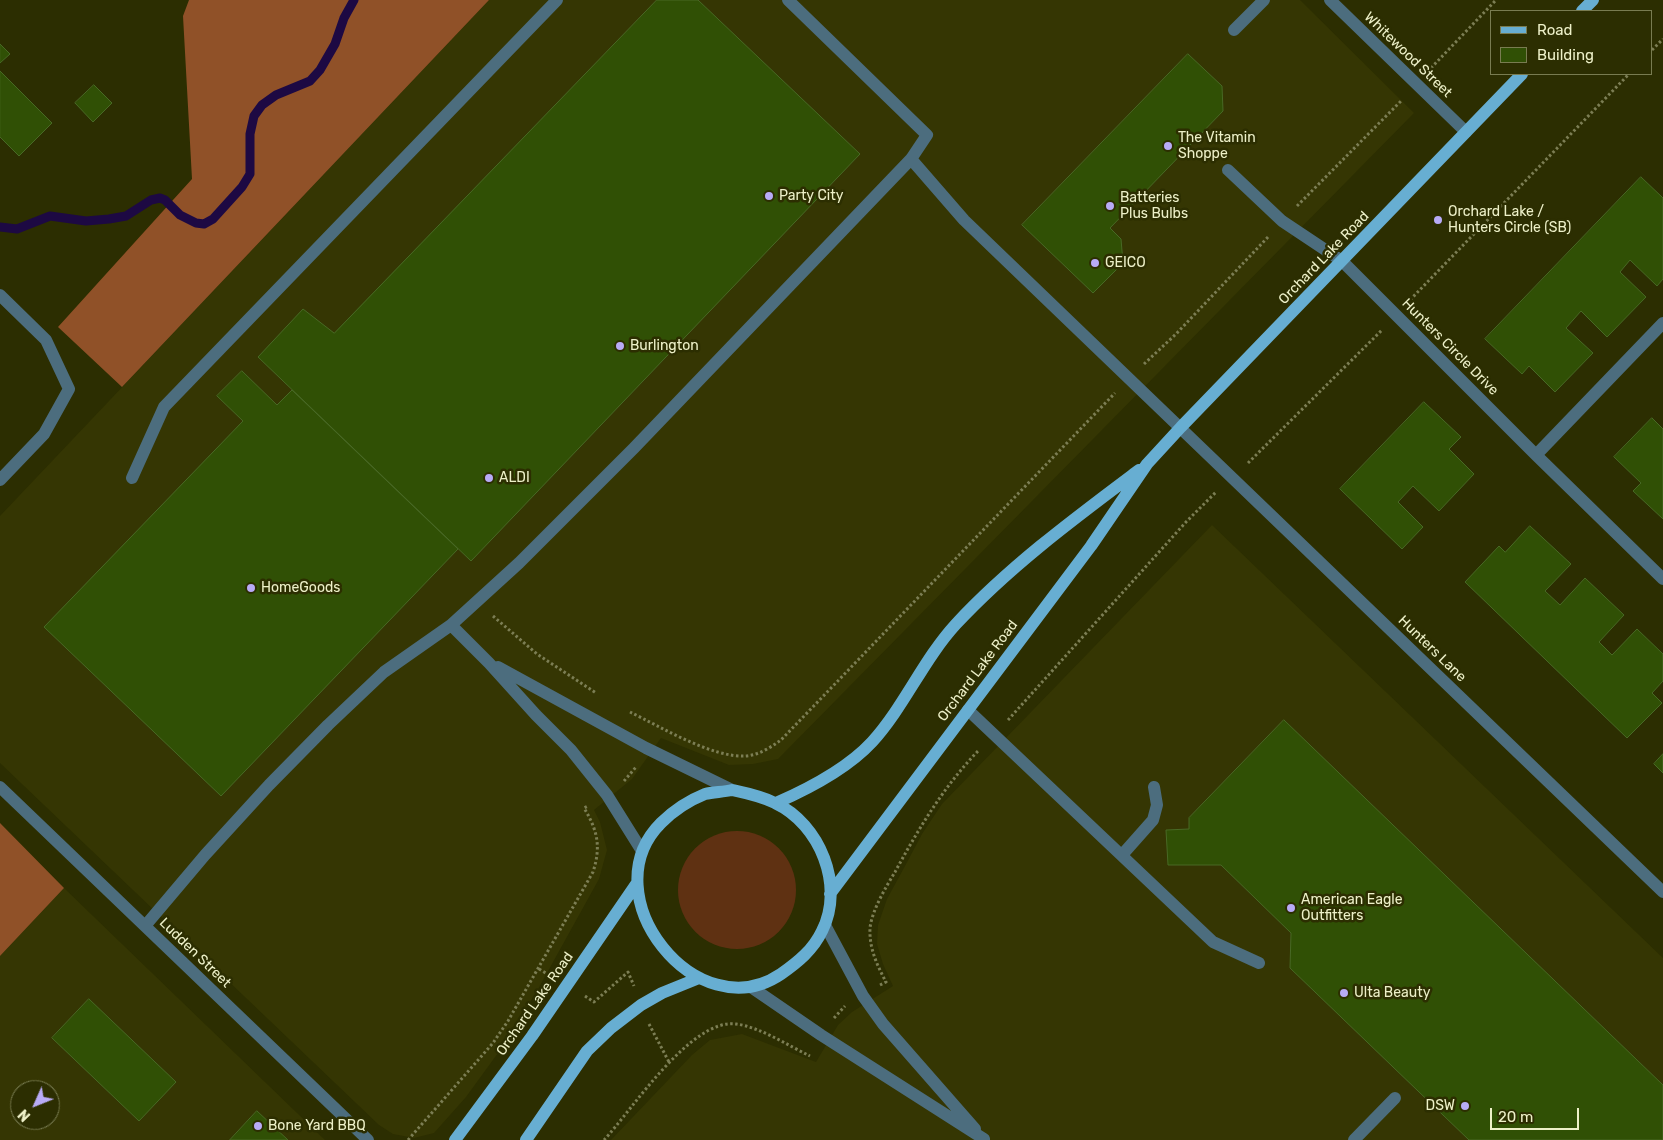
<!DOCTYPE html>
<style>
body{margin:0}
#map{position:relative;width:1663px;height:1140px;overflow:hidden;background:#2c2e01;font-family:Rubik,sans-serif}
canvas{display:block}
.legend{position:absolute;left:1490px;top:10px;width:162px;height:65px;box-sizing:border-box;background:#2c2e01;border:1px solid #797c51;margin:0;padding:6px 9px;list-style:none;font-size:15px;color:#edf0c8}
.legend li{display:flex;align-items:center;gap:10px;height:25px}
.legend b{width:25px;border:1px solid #797c51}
.north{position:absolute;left:10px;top:1080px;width:50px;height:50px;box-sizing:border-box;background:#2c2e01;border:1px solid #797c51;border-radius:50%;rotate:226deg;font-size:14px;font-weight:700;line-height:20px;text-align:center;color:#edf0c8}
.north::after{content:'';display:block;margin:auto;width:18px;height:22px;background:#b8abf7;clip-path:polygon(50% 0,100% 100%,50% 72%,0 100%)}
.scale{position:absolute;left:1490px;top:1108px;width:89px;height:22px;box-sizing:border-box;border:2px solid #edf0c8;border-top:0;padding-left:6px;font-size:15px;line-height:18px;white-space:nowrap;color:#edf0c8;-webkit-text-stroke:4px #2c2e01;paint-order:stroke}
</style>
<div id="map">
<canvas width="1663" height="1140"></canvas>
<ul class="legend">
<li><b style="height:6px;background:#67aed2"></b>Road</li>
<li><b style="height:14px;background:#305005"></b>Building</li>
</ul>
<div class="north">N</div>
<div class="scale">20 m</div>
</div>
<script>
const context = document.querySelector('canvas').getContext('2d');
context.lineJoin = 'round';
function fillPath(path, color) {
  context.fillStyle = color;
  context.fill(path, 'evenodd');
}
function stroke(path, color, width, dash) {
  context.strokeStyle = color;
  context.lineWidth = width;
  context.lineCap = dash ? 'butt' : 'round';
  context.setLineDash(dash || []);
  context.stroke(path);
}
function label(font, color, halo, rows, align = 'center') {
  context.font = font + ' Rubik,sans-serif';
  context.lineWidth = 5;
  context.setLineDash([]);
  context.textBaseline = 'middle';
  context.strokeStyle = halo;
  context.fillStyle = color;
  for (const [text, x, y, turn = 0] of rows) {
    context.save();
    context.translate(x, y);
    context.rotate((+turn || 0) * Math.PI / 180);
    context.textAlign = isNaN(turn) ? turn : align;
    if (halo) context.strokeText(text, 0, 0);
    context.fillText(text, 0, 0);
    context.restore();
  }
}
const built = new Path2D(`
 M 489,0 L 1300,0 L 1414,113 L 778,759 L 753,764 L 729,765 L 661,738 L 632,779 L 594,810 L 600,822 L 607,850 L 599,879 L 537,991 L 498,1053 L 466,1097 L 434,1133 L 414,1138 L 393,1134 L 379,1125 L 0,763 L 0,516 Z
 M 1212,525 L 1663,958 L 1663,1140 L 611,1140 L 692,1055 L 710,1040 L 742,1034 L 816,1062 L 838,1025 L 852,1012 L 893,986 L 883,964 L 877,944 L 878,925 L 887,899 L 905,866 L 922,834 L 942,804 Z
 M 64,888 L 325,1140 L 0,1140 L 0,956 ZM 20,1090 L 50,1090 L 50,1120 L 20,1120 Z`);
const green = new Path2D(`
 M678 890a59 59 0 1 1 118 0a59 59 0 1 1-118 0Z`);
const forest = new Path2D(`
 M 189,0 L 489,0 L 122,387 L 58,327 L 192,179 L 183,16 Z
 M 0,823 L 64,888 L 0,956 Z`);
const stream = new Path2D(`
 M 0,227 L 17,229 L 50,216 L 86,221 L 109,219 L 126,216 L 151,200 L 160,198 L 165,200 L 180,215 L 196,223 L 204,224 L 213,219 L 242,187 L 250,174 L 250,134 L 254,116 L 262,105 L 276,95 L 310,81 L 320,70 L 335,44 L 344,18 L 354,0`);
const building = new Path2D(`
 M 657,0 L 698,0 L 860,154 L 471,561 L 258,357 L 303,309 L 334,333 Z
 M 0,44 L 10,54 L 0,63 Z
 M 1188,54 L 1222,86 L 1223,111 L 1110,228 L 1121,239 L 1123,263 L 1093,293 L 1022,225 Z
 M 0,71 L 52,123 L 19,156 L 0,137 Z
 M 94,85 L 112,103 L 93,122 L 75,103 Z
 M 1641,177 L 1663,198 L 1663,279 L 1657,286 L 1630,260 L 1620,272 L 1646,297 L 1607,337 L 1581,311 L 1566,328 L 1593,353 L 1555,392 L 1529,366 L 1522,374 L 1485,339 Z
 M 242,371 L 277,405 L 292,390 L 458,549 L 221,796 L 44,627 L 243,421 L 217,396 Z
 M 1424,402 L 1461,437 L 1449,449 L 1474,474 L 1439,511 L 1413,486 L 1398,502 L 1423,527 L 1402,549 L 1340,489 Z
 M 1652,418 L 1663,429 L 1663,519 L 1633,491 L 1641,483 L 1614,457 Z
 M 1530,526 L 1571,564 L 1545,591 L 1560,605 L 1585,578 L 1624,615 L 1599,642 L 1612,655 L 1637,629 L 1663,654 L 1663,681 L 1652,693 L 1662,703 L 1627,738 L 1465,582 L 1499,546 L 1505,552 Z
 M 1284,720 L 1663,1085 L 1663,1140 L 1469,1140 L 1290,968 L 1291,933 L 1221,865 L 1168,865 L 1166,830 L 1189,829 L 1189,818 Z
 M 1663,754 L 1663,773 L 1654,764 Z
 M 89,999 L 176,1082 L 139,1121 L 52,1038 Z
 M 257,1111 L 288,1140 L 230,1140 Z`);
const path = new Path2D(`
 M 1652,50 L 1663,39
 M 1431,68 L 1496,0
 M 1297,206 L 1402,100
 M 1410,300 L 1629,74
 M 1144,364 L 1176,334 L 1269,236
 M 1248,463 L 1382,330
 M 493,616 L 537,654 L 596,693
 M 630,712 C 661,727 712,758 746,756 C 759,755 771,747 781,740 L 1115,393
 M 1008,720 L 1186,522 L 1216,492
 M 624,781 L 636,767
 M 539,969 L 549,975
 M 880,985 L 886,982 C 877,965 869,948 870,928 C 872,910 886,887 895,872 C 919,828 944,786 979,750
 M 585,996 L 594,1002 L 628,972 L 634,986
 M 834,1018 L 845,1006
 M 649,1024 L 669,1062
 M 408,1140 L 493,1043 L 508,1021 L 593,872 C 601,847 598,831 584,808 L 588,806
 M 604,1140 C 632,1110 691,1018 736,1024 C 760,1027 789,1046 810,1056`);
const minor = new Path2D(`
 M 1330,0 L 1466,132
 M 1234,30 L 1264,0
 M 911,159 L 964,220 L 1663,892
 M 1228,170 L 1282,221 L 1342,261 L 1536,455 L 1663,579
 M 0,295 L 46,340 L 69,389 L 44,434 L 0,480
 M 1536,455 L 1663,323
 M 132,478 L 164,407 L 557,0
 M 451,625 L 489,663 L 536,715 L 571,750 L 607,795 L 642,851
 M 498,667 L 646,748 L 732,790
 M 968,710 L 1213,942 L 1259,963
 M 0,787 L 368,1140
 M 1122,855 L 1153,820 L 1157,805 L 1154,787
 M 825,925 L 863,996 L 883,1024 L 975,1129
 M 145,926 L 205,855 L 269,785 L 328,725 L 384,672 L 451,625 L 519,563 L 634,448 L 911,159 L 927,135 L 788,0
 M 751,987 L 821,1035 L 984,1139
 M 1354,1140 L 1395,1098`);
const major = new Path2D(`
 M 1582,11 L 1593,0
 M 732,790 C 746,793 761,796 775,803 C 820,824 845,886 822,931 C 813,950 798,962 781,974 C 697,1031 589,895 661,823 C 673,811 690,800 705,794 C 713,792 723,792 732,790 Z
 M 776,803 C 808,789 848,768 872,742 C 904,707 923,660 956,624 C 1010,566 1075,518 1139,470
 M 830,894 L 1091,546 L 1147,464 L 1181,427 L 1522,74
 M 455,1140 L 532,1036 L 637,883
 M 526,1140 L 587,1051 L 611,1028 L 641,1005 L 662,993 L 699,978`);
const markers = [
 [1168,146,5,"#b8abf7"],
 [769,196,5,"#b8abf7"],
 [1110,206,5,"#b8abf7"],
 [1438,220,5,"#b8abf7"],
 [1095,263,5,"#b8abf7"],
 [620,346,5,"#b8abf7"],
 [489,478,5,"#b8abf7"],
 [251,588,5,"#b8abf7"],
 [1291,908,5,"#b8abf7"],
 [1344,993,5,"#b8abf7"],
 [1465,1106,5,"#b8abf7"],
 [258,1126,5,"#b8abf7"]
];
const streetNames = [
 ["Whitewood Street",1408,55,44],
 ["Orchard Lake Road",1324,258,-46],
 ["Hunters Circle Drive",1450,347,45],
 ["Hunters Lane",1432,649,44],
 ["Orchard Lake Road",978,671,-53],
 ["Ludden Street",195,953,44],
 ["Orchard Lake Road",535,1004,-55]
];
const poiNames = [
 ["The Vitamin",1178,138],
 ["Shoppe",1178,154],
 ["Party City",779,196],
 ["Batteries",1120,198],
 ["Plus Bulbs",1120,214],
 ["Orchard Lake /",1448,212],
 ["Hunters Circle (SB)",1448,228],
 ["GEICO",1105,263],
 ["Burlington",630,346],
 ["ALDI",499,478],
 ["HomeGoods",261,588],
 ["American Eagle",1301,900],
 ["Outfitters",1301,916],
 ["Ulta Beauty",1354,993],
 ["DSW",1455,1106,"right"],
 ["Bone Yard BBQ",268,1126]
];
fillPath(built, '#353603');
fillPath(green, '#5f3112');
fillPath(forest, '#905128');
stroke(stream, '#1d0943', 9);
fillPath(building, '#305005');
stroke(building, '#486925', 1);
stroke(path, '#7c7e54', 3, [2.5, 2.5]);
stroke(minor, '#4c6d7e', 12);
stroke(major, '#67aed2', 12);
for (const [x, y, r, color] of markers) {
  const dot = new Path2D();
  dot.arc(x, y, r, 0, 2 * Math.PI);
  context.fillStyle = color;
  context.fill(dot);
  stroke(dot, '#2c2e01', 2);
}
label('14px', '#edf0c8', '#2c2e01', streetNames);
label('14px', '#edf0c8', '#2c2e01', poiNames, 'left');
</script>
